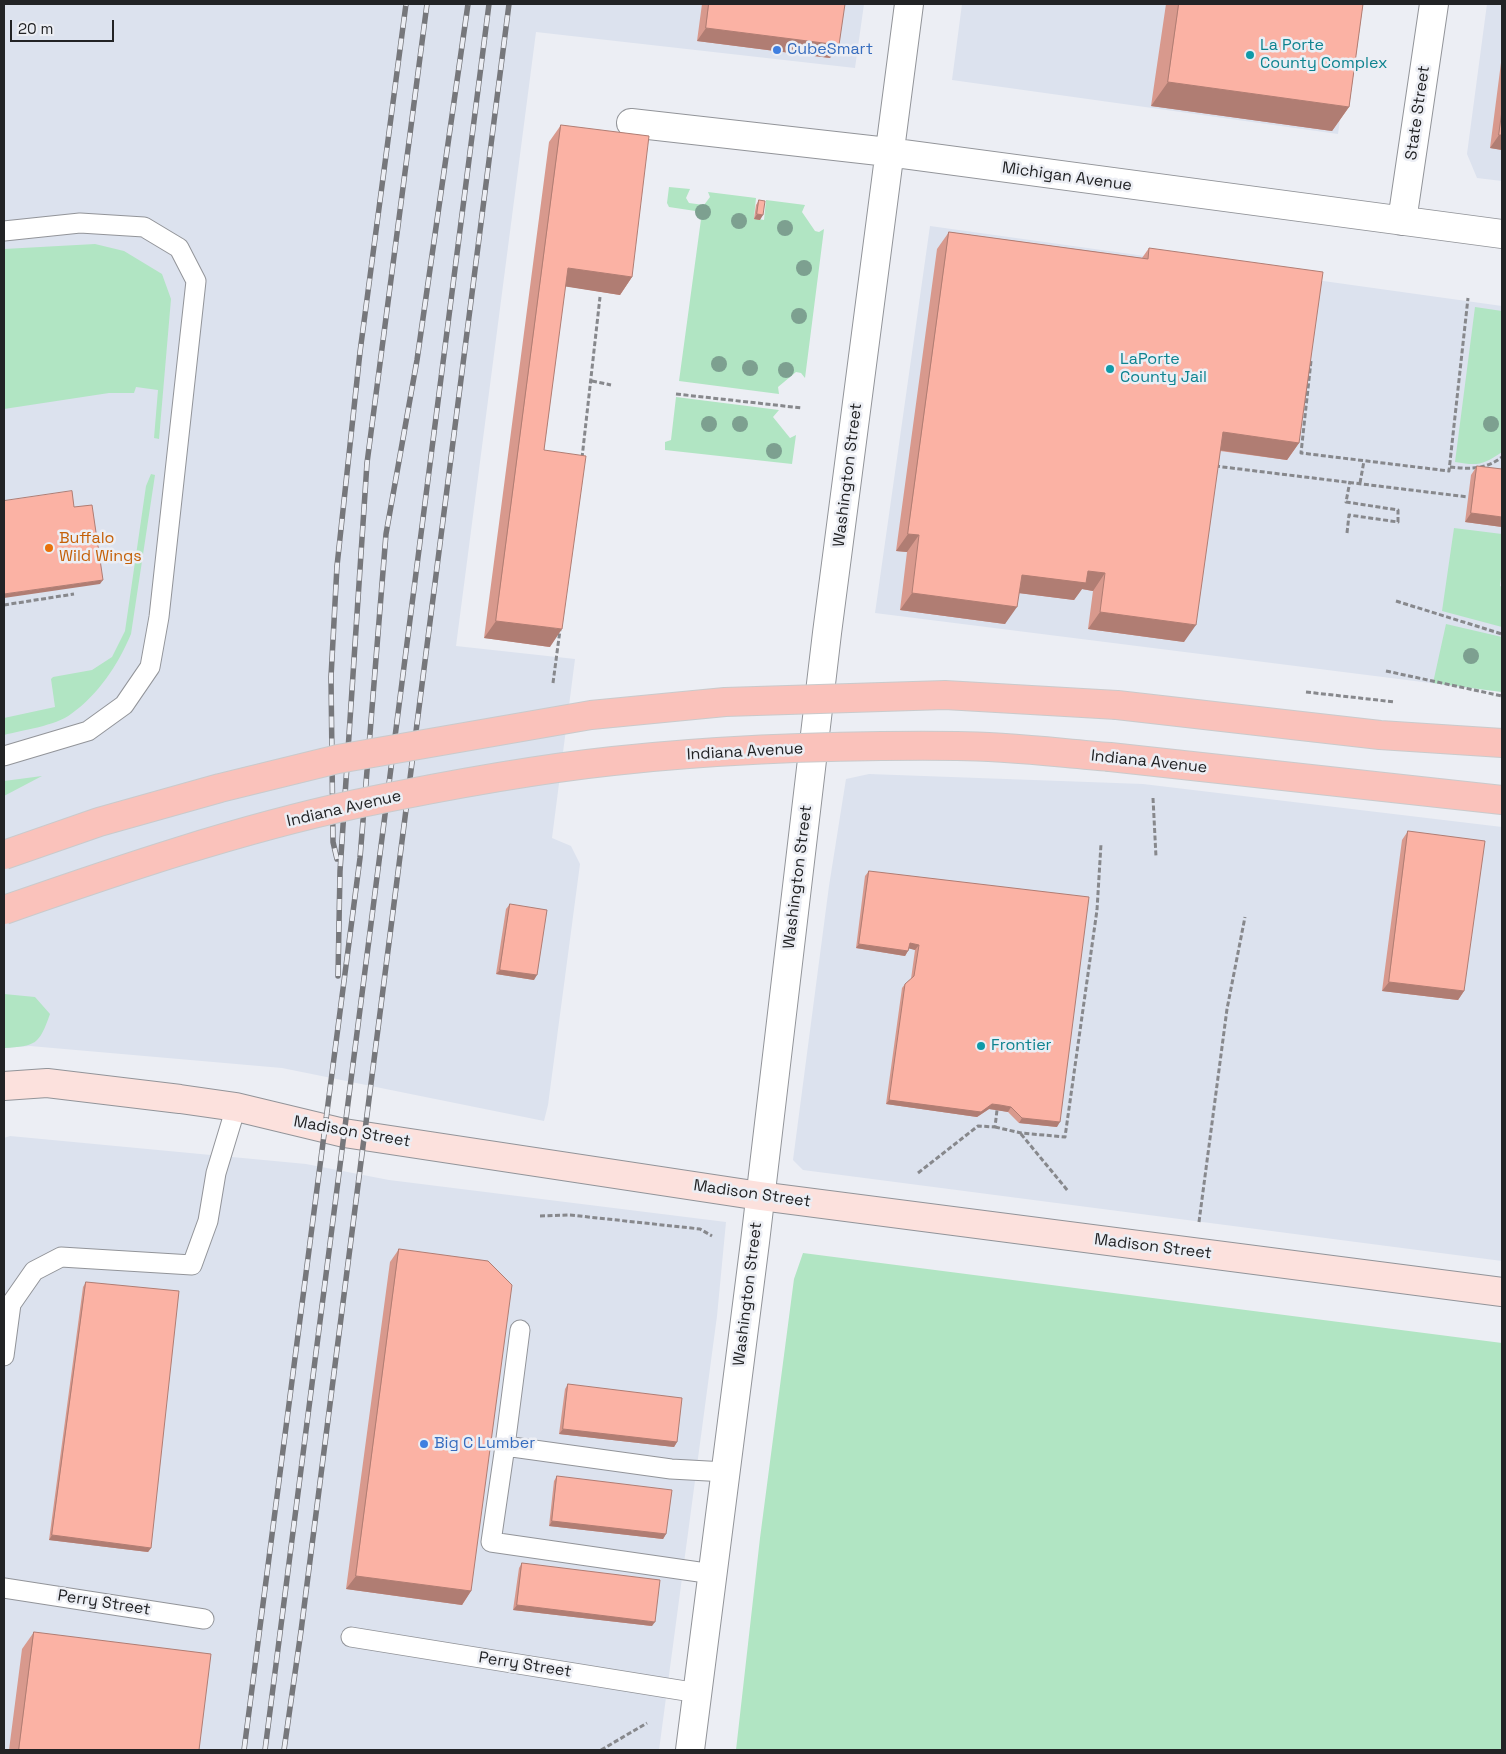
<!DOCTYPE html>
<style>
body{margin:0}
#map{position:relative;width:1506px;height:1754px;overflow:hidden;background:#eceef4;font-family:"Space Grotesk",sans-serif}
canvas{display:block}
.frame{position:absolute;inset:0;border:5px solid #222325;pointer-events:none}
.scale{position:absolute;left:10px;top:20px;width:104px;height:22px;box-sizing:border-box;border:2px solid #222325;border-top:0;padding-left:6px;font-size:15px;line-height:18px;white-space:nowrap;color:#222325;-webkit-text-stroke:4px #eceef4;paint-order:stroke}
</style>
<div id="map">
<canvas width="1506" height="1754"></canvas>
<div class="frame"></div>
<div class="scale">20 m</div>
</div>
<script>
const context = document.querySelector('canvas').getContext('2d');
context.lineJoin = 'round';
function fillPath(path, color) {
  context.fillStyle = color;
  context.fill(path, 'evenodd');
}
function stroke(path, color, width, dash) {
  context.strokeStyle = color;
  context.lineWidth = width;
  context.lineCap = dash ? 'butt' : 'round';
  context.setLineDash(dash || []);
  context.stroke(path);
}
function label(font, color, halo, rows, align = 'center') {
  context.font = font + ' "Space Grotesk",sans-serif';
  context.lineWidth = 5;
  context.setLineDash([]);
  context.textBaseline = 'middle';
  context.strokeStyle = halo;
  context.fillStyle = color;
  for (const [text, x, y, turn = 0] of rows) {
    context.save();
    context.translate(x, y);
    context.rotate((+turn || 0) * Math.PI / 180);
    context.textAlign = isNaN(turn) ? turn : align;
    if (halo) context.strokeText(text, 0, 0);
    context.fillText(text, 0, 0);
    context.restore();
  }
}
const built = new Path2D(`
 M 4,4 L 864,4 L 855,68 L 536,32 L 456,646 L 575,659 L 552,838 L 571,846 L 580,864 L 548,1105 L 544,1121 L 282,1068 L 30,1046 L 4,1048 Z
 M 962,4 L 1356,4 L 1338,134 L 952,80 Z
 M 1487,4 L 1502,4 L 1502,181 L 1477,178 L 1467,154 Z
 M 930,226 L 1502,306 L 1502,692 L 875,613 Z
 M 869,774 L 1143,784 L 1502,827 L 1502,1261 L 803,1170 L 793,1160 L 829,886 L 846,779 Z
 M 10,1136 L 306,1164 L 389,1180 L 726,1222 L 717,1316 L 659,1750 L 4,1750 L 4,1138 Z`);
const green = new Path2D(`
 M 669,187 L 690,189 L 686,198 L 689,203 L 704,205 L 710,197 L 708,192 L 756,198 L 754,218 L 764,220 L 766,200 L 805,205 L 802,212 L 815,231 L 819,232 L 824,229 L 805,378 L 801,373 L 796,372 L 778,387 L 779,394 L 679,381 L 702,212 L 669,207 L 667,203 Z
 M 95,244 L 124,251 L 162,274 L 171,299 L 159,439 L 154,438 L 158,390 L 136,387 L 134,393 L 109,393 L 4,409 L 4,249 Z
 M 1475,307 L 1502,311 L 1502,452 C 1483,465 1478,466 1455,462 Z
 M 676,397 L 779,410 L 773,417 L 790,438 L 796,435 L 792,464 L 665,450 L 665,442 L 671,440 Z
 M 151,474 L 155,475 L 131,634 C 118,665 98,695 71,714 C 55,726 23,730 4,735 L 4,718 L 55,707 L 51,679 L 53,677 L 92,670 L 112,657 L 125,631 L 146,486 Z
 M 1454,528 L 1502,534 L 1502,569 L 1500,586 L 1502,587 L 1502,627 L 1442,611 Z
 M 1446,624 L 1502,637 L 1502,692 L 1433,683 Z
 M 42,776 L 4,796 L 4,781 Z
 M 4,994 L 35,997 L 50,1014 C 39,1045 36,1046 4,1048 Z
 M 803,1253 L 1502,1343 L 1502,1750 L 736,1750 L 760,1538 L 794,1279 Z`);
const path = new Path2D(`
 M 1311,361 L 1301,453 L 1449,471 L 1468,298
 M 592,381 L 611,385
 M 676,394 L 802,408
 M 582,458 L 600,297
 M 1215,466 L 1468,497
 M 1450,467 C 1470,469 1485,470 1502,457
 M 1360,483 L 1364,461
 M 1347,533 L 1349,515 L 1398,522 L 1398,510 L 1346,502 L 1350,481
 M 1396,601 L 1502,634
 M 4,605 L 74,594
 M 1386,671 L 1502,696
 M 553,683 L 560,630
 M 1306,692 L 1395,702
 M 1153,798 L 1156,857
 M 995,1127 L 1021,1133 L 1065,1137 L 1097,910 L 1101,844
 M 1021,1134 L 1068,1191
 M 918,1173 L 978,1126 L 995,1127 L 997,1110
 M 540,1216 L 570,1215 L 700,1229 L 712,1236
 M 1199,1222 L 1227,1009 L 1245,917
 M 601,1750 L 647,1723`);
const lane = new Path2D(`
 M 4,231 L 80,223 L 144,227 L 179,248 L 196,281 L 159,617 L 150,667 L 124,705 L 88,731 L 4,756
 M 520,1330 L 505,1446 L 671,1469 L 726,1472
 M 4,1356 L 11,1304 L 34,1271 L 61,1257 L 192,1265 L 208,1221 L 216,1173 L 236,1107
 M 505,1446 L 491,1542 L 713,1574
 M 4,1588 L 204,1619
 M 351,1637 L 698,1693`);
const street = new Path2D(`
 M 631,123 L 888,152 L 1502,234
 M 1402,221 L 1434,4
 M 690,1750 L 755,1242 L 827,633 L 909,4`);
const secondary = new Path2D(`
 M 4,1086 L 47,1083 L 180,1099 L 236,1107 L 344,1133 L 760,1196 L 1502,1292`);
const primary = new Path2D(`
 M 1117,705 L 1380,735 L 1502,743
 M 1110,757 L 1502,800`);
const rail = new Path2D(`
 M 337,859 L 333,842 L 331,677 L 337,566 L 360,352 L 406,4
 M 338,976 L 340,871 L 367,463 L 427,4
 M 244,1750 L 360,858 L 386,534 L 417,360 L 468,4
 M 265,1750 L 489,4
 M 284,1750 L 301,1631 L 509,4`);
const primaryBridge = new Path2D(`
 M 4,855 L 99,822 L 220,788 L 338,759 L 591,715 L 725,702 L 945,695 L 1117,705
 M 4,910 C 119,870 236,830 356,804 C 438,787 529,770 613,761 C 725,749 844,745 957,746 C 1008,746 1059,753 1110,757`);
const trees = [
 [703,212],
 [739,221],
 [785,228],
 [804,268],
 [799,316],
 [719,364],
 [750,368],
 [786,370],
 [709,424],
 [740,424],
 [1491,424],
 [774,451],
 [1471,656]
];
const wall = new Path2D(`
 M 702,4 L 845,4 L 830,58 L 697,41 Z
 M 1166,4 L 1363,4 L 1349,107 L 1332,131 L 1151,106 Z
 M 1502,55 L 1502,150 L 1490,148 Z
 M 561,125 L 632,277 L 620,295 L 565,286 L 544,450 L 550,647 L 484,638 L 549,142 Z
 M 759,200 L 760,220 L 754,219 L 756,205 Z
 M 949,232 L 1142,258 L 1149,248 L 1299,443 L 1287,460 L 1220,451 L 1184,642 L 1088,629 L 1093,591 L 1082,589 L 1074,600 L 1019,593 L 1005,624 L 900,610 L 907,552 L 896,551 L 937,249 Z
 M 1477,466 L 1502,527 L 1465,522 L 1471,475 Z
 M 1408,831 L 1464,991 L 1458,1000 L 1382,991 L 1402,840 Z
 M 869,871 L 1057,1127 L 1019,1123 L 1008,1112 L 997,1110 L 989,1109 L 977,1117 L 886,1104 L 902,988 L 905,984 L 911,979 L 915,950 L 909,948 L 905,956 L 856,948 L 865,876 Z
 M 510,904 L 534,980 L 496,974 L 506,909 Z
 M 399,1249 L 471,1591 L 462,1605 L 346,1589 L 390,1262 Z
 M 86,1282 L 151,1548 L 148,1552 L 49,1540 L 83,1287 Z
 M 568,1384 L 677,1442 L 674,1447 L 559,1434 L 565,1389 Z
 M 557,1476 L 666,1534 L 663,1539 L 549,1526 L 554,1481 Z
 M 522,1563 L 652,1626 L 513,1610 L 519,1568 Z
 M 34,1632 L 199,1750 L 9,1750 L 22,1649 Z`);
const shadedWall = new Path2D(`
 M 706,28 L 839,45 L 830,58 L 697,41 Z
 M 1168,82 L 1349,107 L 1332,131 L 1151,106 Z
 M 1499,135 L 1502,135 L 1502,150 L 1490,148 Z
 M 757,214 L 763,215 L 760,220 L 754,219 Z
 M 568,268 L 632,277 L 620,295 L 556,285 Z
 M 1223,432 L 1299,443 L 1287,460 L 1211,449 Z
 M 1471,513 L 1502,517 L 1502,527 L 1465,522 Z
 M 908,534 L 919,535 L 907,552 L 896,551 Z
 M 1088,571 L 1105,573 L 1093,591 L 1082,589 L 1074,600 L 1010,592 L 1022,575 Z
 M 103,580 L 100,584 L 4,598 L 4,594 Z
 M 912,593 L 1017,607 L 1005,624 L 900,610 Z
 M 1100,612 L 1196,625 L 1184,642 L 1088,629 Z
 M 496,621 L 562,629 L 550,647 L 484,638 Z
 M 910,943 L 919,945 L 915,950 L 907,948 Z
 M 859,944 L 908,951 L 905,956 L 856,948 Z
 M 500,970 L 537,975 L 534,980 L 496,974 Z
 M 1389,982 L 1464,991 L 1458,1000 L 1382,991 Z
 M 889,1100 L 992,1104 L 1011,1107 L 1008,1112 L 989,1109 L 977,1117 L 886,1104 Z
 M 1022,1118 L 1060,1122 L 1057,1127 L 1019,1123 Z
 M 563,1429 L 677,1442 L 674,1447 L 559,1434 Z
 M 552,1521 L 666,1534 L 663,1539 L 549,1526 Z
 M 52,1535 L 151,1548 L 148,1552 L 49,1540 Z
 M 356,1576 L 471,1591 L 462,1605 L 346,1589 Z
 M 517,1605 L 655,1622 L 652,1626 L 513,1610 Z`);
const building = new Path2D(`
 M 709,4 L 845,4 L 839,45 L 706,28 Z
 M 1179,4 L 1363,4 L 1349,107 L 1168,82 Z
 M 1502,111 L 1502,135 L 1499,135 Z
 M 561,125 L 649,136 L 632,277 L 568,268 L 544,450 L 586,456 L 562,629 L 496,621 Z
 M 759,200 L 765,201 L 763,215 L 757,214 Z
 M 949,232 L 1148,259 L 1149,248 L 1323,272 L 1299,443 L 1223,432 L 1196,625 L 1100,612 L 1105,573 L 1088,571 L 1086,583 L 1022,575 L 1017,607 L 912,593 L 919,535 L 908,534 Z
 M 1477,466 L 1502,469 L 1502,517 L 1471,513 Z
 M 72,491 L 74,507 L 92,505 L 103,580 L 4,594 L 4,501 Z
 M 1408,831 L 1485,841 L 1464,991 L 1389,982 Z
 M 869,871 L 1089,897 L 1060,1122 L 1022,1118 L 1011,1107 L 1000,1105 L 992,1104 L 981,1112 L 889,1100 L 905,984 L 914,976 L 919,945 L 910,943 L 908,951 L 859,944 Z
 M 510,904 L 547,910 L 537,975 L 500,970 Z
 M 399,1249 L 488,1261 L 512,1285 L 471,1591 L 356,1576 Z
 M 86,1282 L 179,1291 L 151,1548 L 52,1535 Z
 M 568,1384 L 682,1398 L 677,1442 L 563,1429 Z
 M 557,1476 L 672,1490 L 666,1534 L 552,1521 Z
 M 522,1563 L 660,1580 L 655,1622 L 517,1605 Z
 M 34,1632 L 211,1654 L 199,1750 L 19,1750 Z`);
const markers = [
 [777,50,5,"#3f7fe0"],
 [1250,55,5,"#0f9aa8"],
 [1110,369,5,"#0f9aa8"],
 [49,548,5,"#e8710a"],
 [981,1046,5,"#0f9aa8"],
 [424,1444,5,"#3f7fe0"]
];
const cultureNames = [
 ["La Porte",1260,46],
 ["County Complex",1260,64],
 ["LaPorte",1120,360],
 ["County Jail",1120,378],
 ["Frontier",991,1046]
];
const shopNames = [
 ["CubeSmart",787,50],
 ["Big C Lumber",434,1444]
];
const streetNames = [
 ["State Street",1418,113,-82],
 ["Michigan Avenue",1067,177,8],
 ["Washington Street",848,475,-83],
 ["Indiana Avenue",745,752,-3],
 ["Indiana Avenue",1149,762,6],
 ["Indiana Avenue",344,809,-13],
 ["Washington Street",798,877,-83],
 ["Madison Street",352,1132,10],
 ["Madison Street",752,1194,8],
 ["Madison Street",1153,1247,7],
 ["Washington Street",748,1294,-83],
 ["Perry Street",104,1603,9],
 ["Perry Street",525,1665,9]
];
const foodNames = [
 ["Buffalo",59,539],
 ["Wild Wings",59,557]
];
fillPath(built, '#dce2ee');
fillPath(green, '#b1e5c3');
stroke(lane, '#929499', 21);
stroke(street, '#929499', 30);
stroke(secondary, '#929499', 30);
stroke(primary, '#cacacb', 30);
stroke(path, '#87888c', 3, [5, 2.5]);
stroke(lane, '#fff', 19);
stroke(street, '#fff', 28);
stroke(secondary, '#fce1dd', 28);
stroke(primary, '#fac2bb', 28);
stroke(rail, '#76777b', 5.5);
stroke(rail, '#eceef4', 4, [11]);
stroke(primaryBridge, '#cacacb', 30, []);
stroke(primaryBridge, '#fac2bb', 28);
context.fillStyle = '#7da090';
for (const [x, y] of trees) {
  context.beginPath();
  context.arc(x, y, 8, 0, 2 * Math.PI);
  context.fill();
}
fillPath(wall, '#d8998d');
fillPath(shadedWall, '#b07d73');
fillPath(building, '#fbb2a4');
stroke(building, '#b07d73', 1);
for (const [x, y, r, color] of markers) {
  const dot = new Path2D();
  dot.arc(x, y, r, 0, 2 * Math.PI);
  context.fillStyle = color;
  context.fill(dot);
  stroke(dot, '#eceef4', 2);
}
label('16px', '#0d838f', '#eceef4', cultureNames, 'left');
label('16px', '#366cbe', '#eceef4', shopNames, 'left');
label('16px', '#222325', '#eceef4', streetNames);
label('16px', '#c56008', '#eceef4', foodNames, 'left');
</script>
